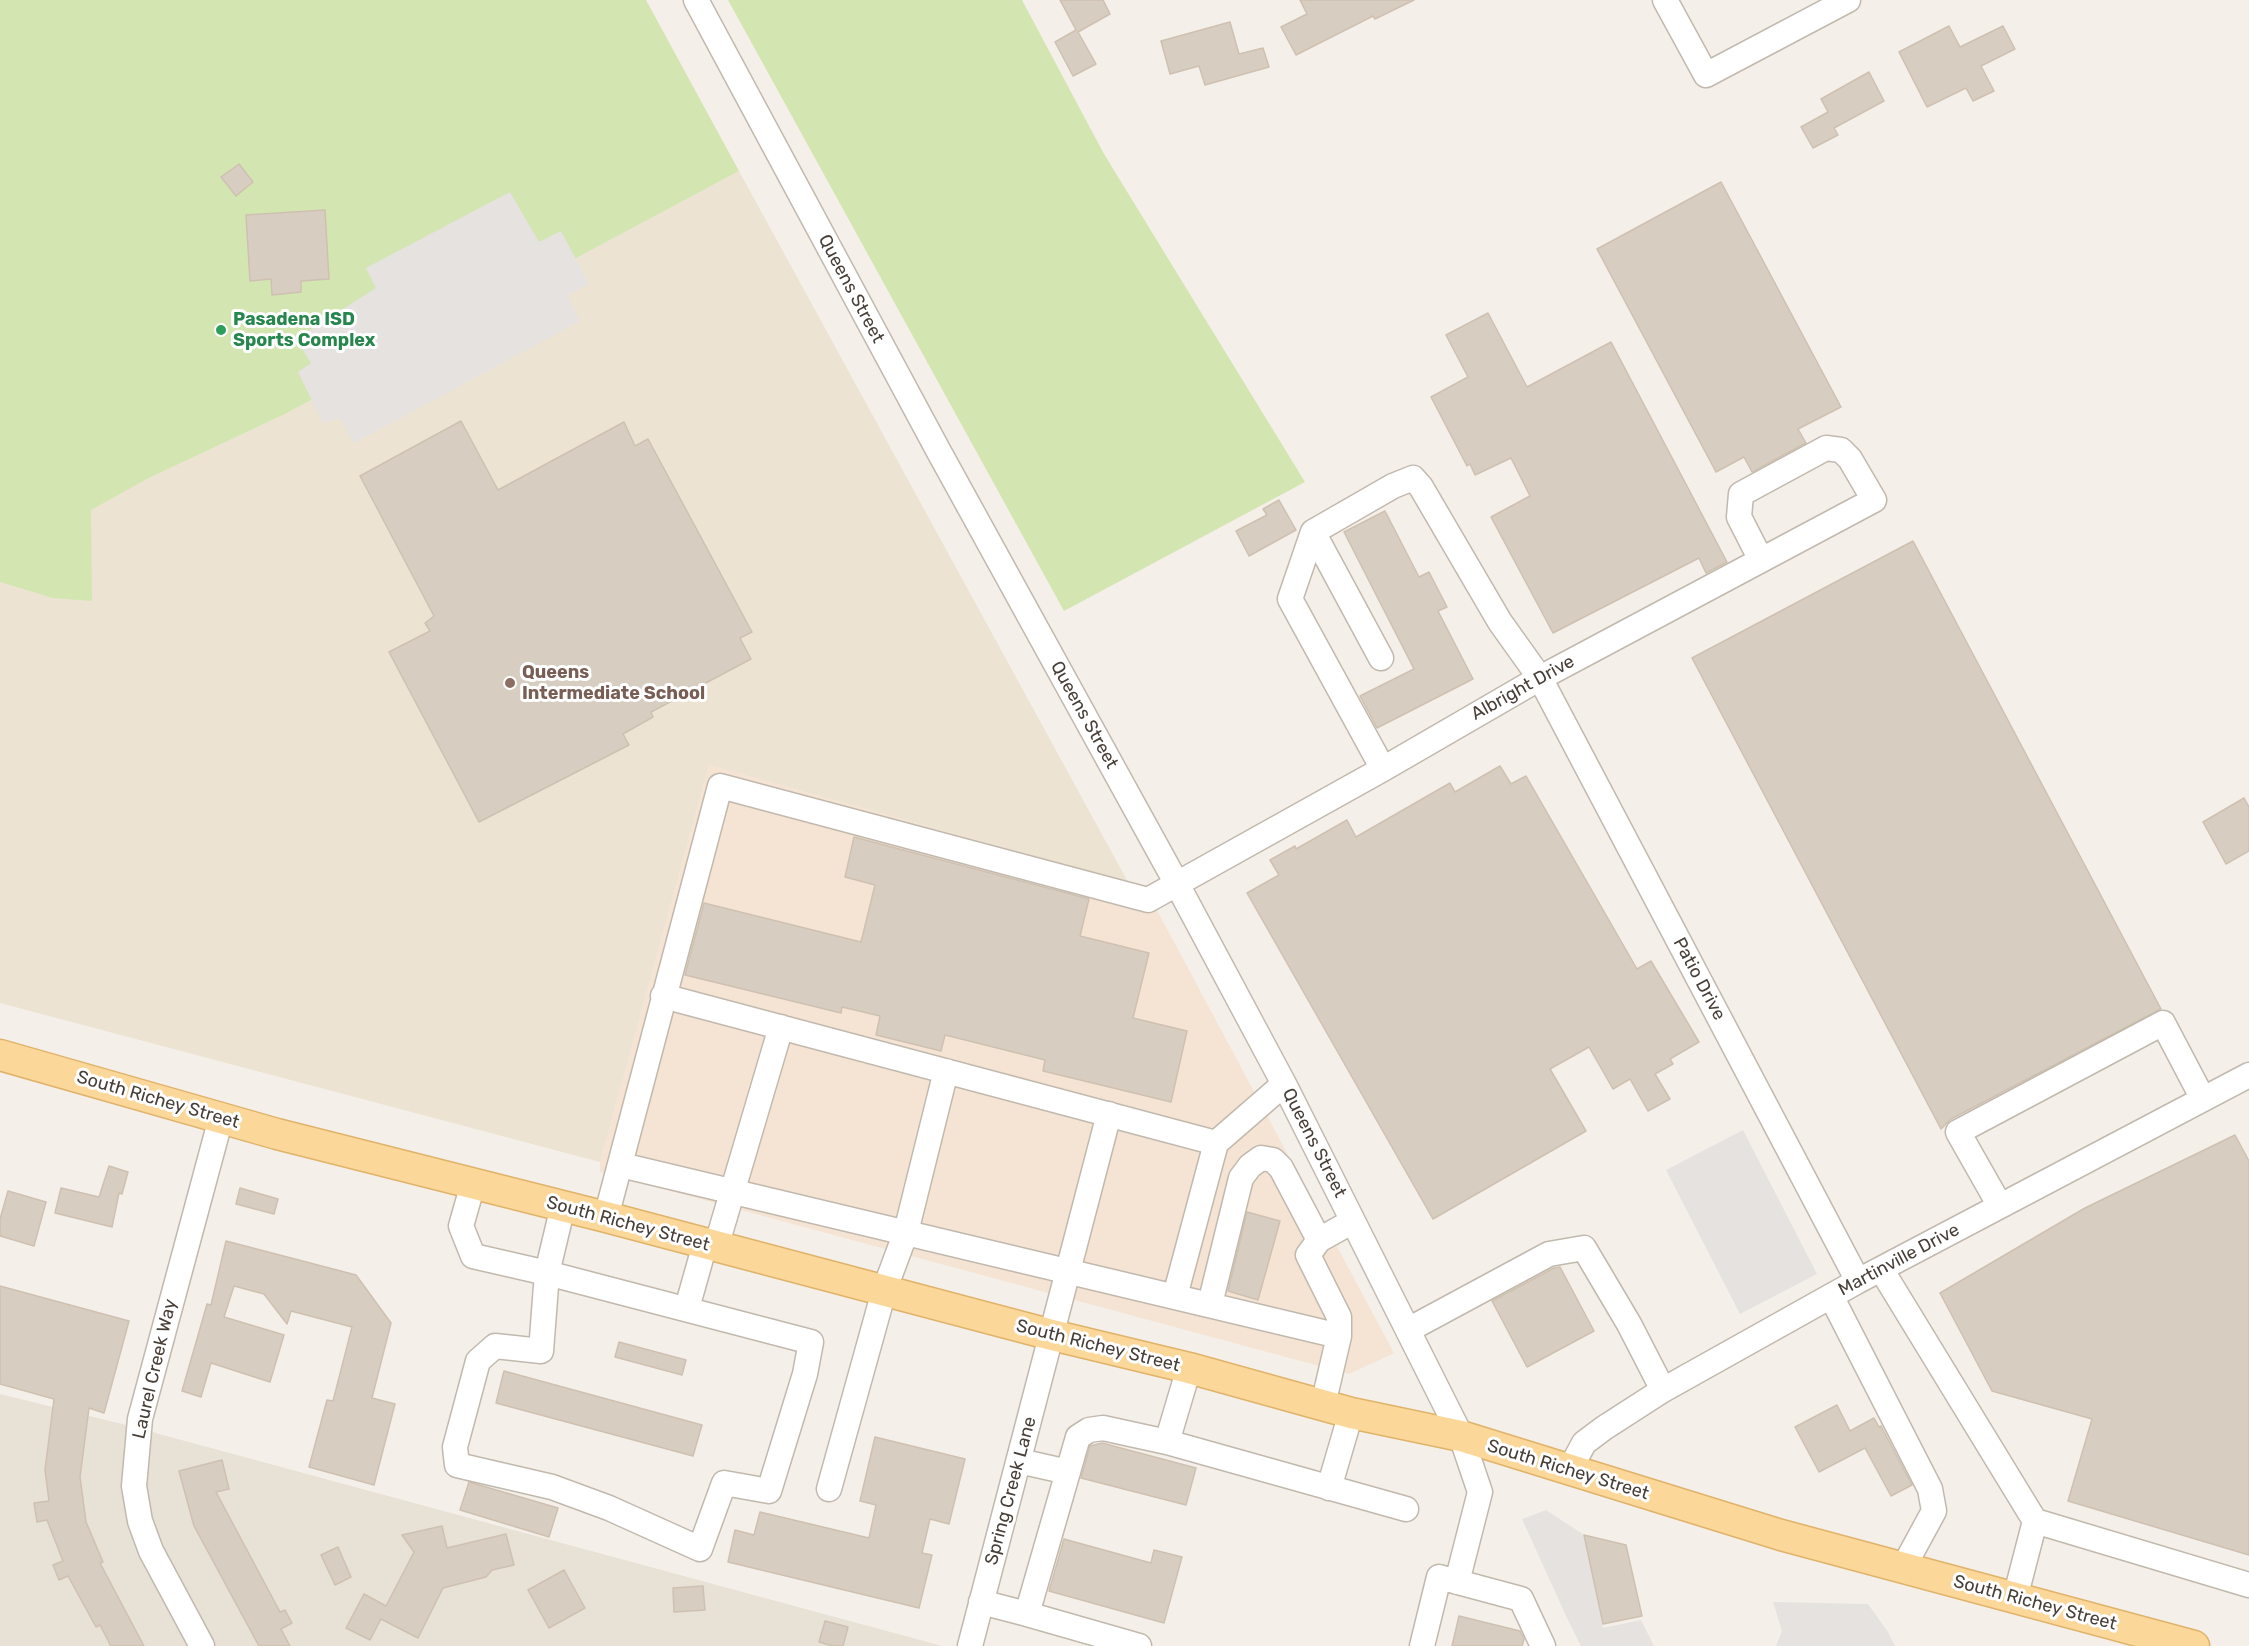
<!DOCTYPE html>
<style>
body{margin:0}
canvas{display:block;background:#f4efe8}
</style>
<canvas width="2249" height="1646"></canvas>
<script>
const context = document.querySelector('canvas').getContext('2d');
context.lineJoin = 'round';
function fillPath(path, color) {
  context.fillStyle = color;
  context.fill(path, 'evenodd');
}
function stroke(path, color, width, dash) {
  context.strokeStyle = color;
  context.lineWidth = width;
  context.lineCap = dash ? 'butt' : 'round';
  context.setLineDash(dash || []);
  context.stroke(path);
}
function label(font, color, halo, rows, align = 'center') {
  context.font = font + ' Rubik,sans-serif';
  context.lineWidth = 6;
  context.setLineDash([]);
  context.textBaseline = 'middle';
  context.strokeStyle = halo;
  context.fillStyle = color;
  for (const [text, x, y, turn = 0] of rows) {
    context.save();
    context.translate(x, y);
    context.rotate((+turn || 0) * Math.PI / 180);
    context.textAlign = isNaN(turn) ? turn : align;
    if (halo) context.strokeText(text, 0, 0);
    context.fillText(text, 0, 0);
    context.restore();
  }
}
const residential = new Path2D(`
 M 0,1394 L 126,1425 L 942,1646 L 0,1646 Z`);
const commercial = new Path2D(`
 M 709,765 L 1144,886 L 1394,1353 L 1349,1374 L 600,1172 L 600,1162 Z`);
const education = new Path2D(`
 M 739,171 L 1128,882 L 709,765 L 600,1162 L 0,1003 L 0,582 L 52,598 L 90,510 L 149,478 L 285,414 Z`);
const green = new Path2D(`
 M 0,0 L 646,0 L 739,171 L 285,414 L 149,478 L 91,510 L 92,601 L 52,598 L 0,582 Z
 M 728,0 L 1022,0 L 1104,154 L 1305,482 L 1064,611 Z`);
const parking = new Path2D(`
 M 510,192 L 539,242 L 561,231 L 589,284 L 567,296 L 580,321 L 354,443 L 340,418 L 323,423 L 298,372 L 311,363 L 296,339 L 376,288 L 366,268 Z
 M 1743,1130 L 1817,1274 L 1740,1314 L 1666,1170 Z
 M 1546,1510 L 1584,1535 L 1603,1628 L 1641,1620 L 1654,1646 L 1581,1646 L 1567,1618 L 1522,1519 Z
 M 1773,1602 L 1868,1604 L 1888,1632 L 1895,1646 L 1776,1646 L 1782,1631 Z`);
const building = new Path2D(`
 M 1060,0 L 1103,0 L 1110,14 L 1078,32 L 1096,64 L 1073,76 L 1055,42 L 1076,30 Z
 M 1300,0 L 1414,0 L 1375,19 L 1373,16 L 1296,55 L 1281,27 L 1307,14 Z
 M 1230,22 L 1239,54 L 1263,48 L 1269,67 L 1205,85 L 1199,66 L 1170,74 L 1161,41 Z
 M 1949,26 L 1960,47 L 2003,26 L 2015,49 L 1981,66 L 1994,91 L 1973,101 L 1966,88 L 1927,107 L 1899,52 Z
 M 1869,72 L 1884,101 L 1834,128 L 1838,135 L 1813,148 L 1801,127 L 1828,112 L 1821,99 Z
 M 239,164 L 253,182 L 236,196 L 221,177 Z
 M 1721,182 L 1841,407 L 1798,429 L 1806,443 L 1752,472 L 1744,457 L 1716,472 L 1597,249 Z
 M 325,210 L 329,279 L 301,281 L 301,292 L 272,295 L 271,279 L 250,281 L 246,215 Z
 M 1488,313 L 1527,387 L 1611,342 L 1727,562 L 1706,573 L 1699,558 L 1553,633 L 1491,517 L 1530,496 L 1511,458 L 1475,475 L 1470,464 L 1467,466 L 1431,397 L 1468,377 L 1446,335 Z
 M 461,421 L 498,490 L 624,422 L 635,446 L 648,439 L 752,632 L 740,638 L 751,659 L 651,712 L 653,717 L 623,734 L 629,745 L 479,822 L 389,652 L 430,631 L 425,623 L 434,616 L 360,476 Z
 M 1279,500 L 1296,530 L 1249,556 L 1236,531 L 1267,515 L 1263,509 Z
 M 1385,511 L 1419,577 L 1429,572 L 1447,607 L 1438,611 L 1473,679 L 1377,728 L 1360,696 L 1414,669 L 1344,532 Z
 M 1913,541 L 2161,1009 L 1951,1119 L 1941,1129 L 1692,658 Z
 M 1500,766 L 1511,784 L 1526,776 L 1637,969 L 1651,961 L 1699,1042 L 1670,1059 L 1673,1064 L 1655,1074 L 1670,1099 L 1648,1111 L 1630,1079 L 1613,1089 L 1589,1047 L 1550,1069 L 1586,1131 L 1433,1219 L 1247,893 L 1279,875 L 1270,860 L 1295,846 L 1296,849 L 1347,820 L 1356,837 L 1450,783 L 1455,792 Z
 M 2244,798 L 2249,807 L 2249,851 L 2226,864 L 2203,822 Z
 M 854,837 L 1089,899 L 1080,936 L 1149,953 L 1133,1018 L 1187,1031 L 1171,1102 L 1043,1071 L 1045,1060 L 945,1035 L 941,1051 L 876,1035 L 880,1016 L 842,1007 L 841,1013 L 685,975 L 704,903 L 861,942 L 875,885 L 845,877 Z
 M 2235,1135 L 2249,1161 L 2249,1555 L 2068,1501 L 2092,1419 L 1992,1391 L 1940,1293 L 2085,1208 Z
 M 109,1166 L 128,1172 L 122,1194 L 119,1193 L 112,1227 L 55,1213 L 61,1188 L 99,1197 Z
 M 240,1188 L 278,1199 L 274,1214 L 236,1204 Z
 M 8,1191 L 46,1202 L 34,1246 L 0,1236 L 0,1219 Z
 M 1247,1212 L 1280,1221 L 1258,1300 L 1228,1291 Z
 M 226,1241 L 356,1275 L 391,1323 L 372,1398 L 395,1404 L 374,1485 L 309,1467 L 327,1400 L 333,1401 L 352,1327 L 291,1311 L 287,1324 L 264,1294 L 234,1286 L 224,1317 L 284,1335 L 270,1382 L 211,1363 L 201,1397 L 182,1391 L 207,1304 L 211,1305 Z
 M 1560,1267 L 1594,1331 L 1527,1367 L 1492,1301 L 1554,1268 Z
 M 0,1286 L 129,1321 L 104,1413 L 89,1408 L 80,1477 L 86,1522 L 103,1562 L 100,1563 L 144,1646 L 111,1646 L 100,1625 L 96,1627 L 68,1576 L 59,1580 L 53,1565 L 63,1561 L 47,1520 L 37,1522 L 34,1503 L 49,1501 L 45,1470 L 54,1399 L 0,1384 Z
 M 619,1342 L 686,1360 L 682,1375 L 615,1357 Z
 M 504,1371 L 702,1425 L 693,1456 L 496,1403 Z
 M 1837,1405 L 1850,1431 L 1874,1418 L 1879,1427 L 1881,1426 L 1912,1485 L 1891,1496 L 1865,1448 L 1819,1472 L 1795,1427 Z
 M 875,1437 L 965,1459 L 949,1524 L 930,1519 L 922,1553 L 932,1555 L 919,1608 L 728,1562 L 735,1530 L 754,1535 L 760,1512 L 869,1538 L 876,1505 L 860,1501 Z
 M 1102,1443 L 1196,1468 L 1186,1505 L 1081,1478 L 1090,1446 Z
 M 222,1460 L 229,1489 L 216,1492 L 280,1612 L 285,1610 L 292,1623 L 281,1629 L 290,1646 L 259,1646 L 194,1526 L 179,1471 Z
 M 469,1482 L 558,1508 L 549,1537 L 460,1510 Z
 M 442,1526 L 447,1548 L 506,1534 L 514,1565 L 492,1570 L 486,1577 L 443,1588 L 418,1638 L 381,1619 L 370,1640 L 346,1628 L 364,1594 L 386,1606 L 414,1552 L 402,1535 Z
 M 1584,1535 L 1626,1545 L 1642,1616 L 1603,1624 Z
 M 1064,1539 L 1151,1563 L 1154,1550 L 1182,1557 L 1164,1623 L 1049,1591 Z
 M 338,1547 L 351,1577 L 335,1585 L 321,1555 Z
 M 564,1570 L 585,1608 L 549,1628 L 528,1590 Z
 M 703,1586 L 705,1610 L 674,1612 L 673,1588 Z
 M 1459,1616 L 1520,1631 L 1524,1639 L 1522,1646 L 1452,1646 Z
 M 825,1621 L 848,1627 L 843,1646 L 833,1646 L 819,1642 Z`);
const minor = new Path2D(`
 M 696,0 L 938,450 L 1177,884 L 1284,1084 L 1461,1436 L 1480,1492 L 1457,1582
 M 1665,0 L 1706,75 L 1848,0
 M 1313,532 L 1381,658
 M 1383,769 L 1290,599 L 1313,532 L 1393,486 L 1413,478 L 1421,487 L 1500,622 L 1540,678 L 1858,1281
 M 663,996 L 1216,1143 L 1284,1084
 M 621,1165 L 1339,1336
 M 473,1184 L 461,1226 L 473,1256 L 547,1273 L 811,1342 L 805,1374 L 769,1491 L 724,1483 L 700,1549 L 609,1508 L 552,1487 L 457,1465 L 455,1447 L 478,1361 L 495,1346 L 541,1351 L 547,1273 L 563,1206
 M 2000,1206 L 1958,1132 L 2163,1023 L 2203,1099
 M 606,1217 L 720,786 L 1148,900 L 1383,769 L 1540,678 L 1874,500 L 1850,459 L 1841,450 L 1826,448 L 1741,494 L 1739,517 L 1761,560
 M 716,1247 L 781,1027
 M 1881,1269 L 2035,1521 L 2015,1598
 M 1175,1296 L 1216,1143
 M 1831,1296 L 1930,1489 L 1934,1511 L 1903,1568
 M 1210,1304 L 1241,1178 L 1250,1166 L 1261,1158 L 1273,1160 L 1281,1168 L 1319,1240
 M 687,1308 L 705,1244
 M 1408,1330 L 1549,1254 L 1584,1248 L 1629,1324 L 1663,1390
 M 1323,1405 L 1339,1336 L 1339,1317 L 1308,1255 L 1319,1240 L 1353,1221
 M 1167,1442 L 1189,1368
 M 1019,1461 L 1068,1472
 M 1569,1471 L 1584,1443 L 1604,1428 L 1663,1390 L 1858,1281 L 2249,1075
 M 1329,1488 L 1351,1413
 M 829,1489 L 884,1291 L 906,1232 L 946,1071
 M 2035,1521 L 2249,1585
 M 981,1602 L 1027,1614
 M 202,1646 L 151,1551 L 140,1521 L 134,1486 L 140,1419 L 221,1118
 M 970,1646 L 1109,1114
 M 1139,1646 L 1027,1614 L 1078,1437 L 1089,1430 L 1103,1428 L 1167,1442 L 1406,1509
 M 1422,1646 L 1439,1577 L 1521,1599 L 1543,1646`);
const major = new Path2D(`
 M 0,1055 L 277,1134 L 606,1217 L 1052,1335 L 1189,1368 L 1351,1413 L 1461,1436 L 1781,1535 L 2194,1646`);
const markers = [
 [221,330,6,"#2e9e5b"],
 [510,683,6,"#8d6e63"]
];
const streetNames = [
 ["Queens Street",851,289,62],
 ["Albright Drive",1523,688,-29],
 ["Queens Street",1084,715,61],
 ["Patio Drive",1699,979,62],
 ["South Richey Street",158,1100,16],
 ["Queens Street",1314,1143,63],
 ["South Richey Street",628,1224,15],
 ["Martinville Drive",1899,1260,-28],
 ["South Richey Street",1098,1346,14],
 ["Laurel Creek Way",155,1369,-77],
 ["South Richey Street",1568,1470,17],
 ["Spring Creek Lane",1011,1491,-75],
 ["South Richey Street",2035,1603,15]
];
const leisureNames = [
 ["Pasadena ISD",233,320],
 ["Sports Complex",233,341]
];
const educationNames = [
 ["Queens",522,673],
 ["Intermediate School",522,694]
];
fillPath(residential, '#e7e1d6');
fillPath(commercial, '#f5e4d4');
fillPath(education, '#ece3d3');
fillPath(green, '#d3e6b2');
fillPath(parking, '#e5e2e0');
fillPath(building, '#d8cdc1');
stroke(building, '#cfc1b1', 1.5);
stroke(minor, '#c2b9ae', 27);
stroke(major, '#e0b36a', 33);
stroke(minor, '#fff', 24);
stroke(major, '#fbd79a', 30);
for (const [x, y, r, color] of markers) {
  const dot = new Path2D();
  dot.arc(x, y, r, 0, 2 * Math.PI);
  context.fillStyle = color;
  context.fill(dot);
  stroke(dot, '#fff', 2);
}
label('18px', '#473f37', '#fff', streetNames);
label('bold 18px', '#27864d', '#fff', leisureNames, 'left');
label('bold 18px', '#785e54', '#fff', educationNames, 'left');
</script>
